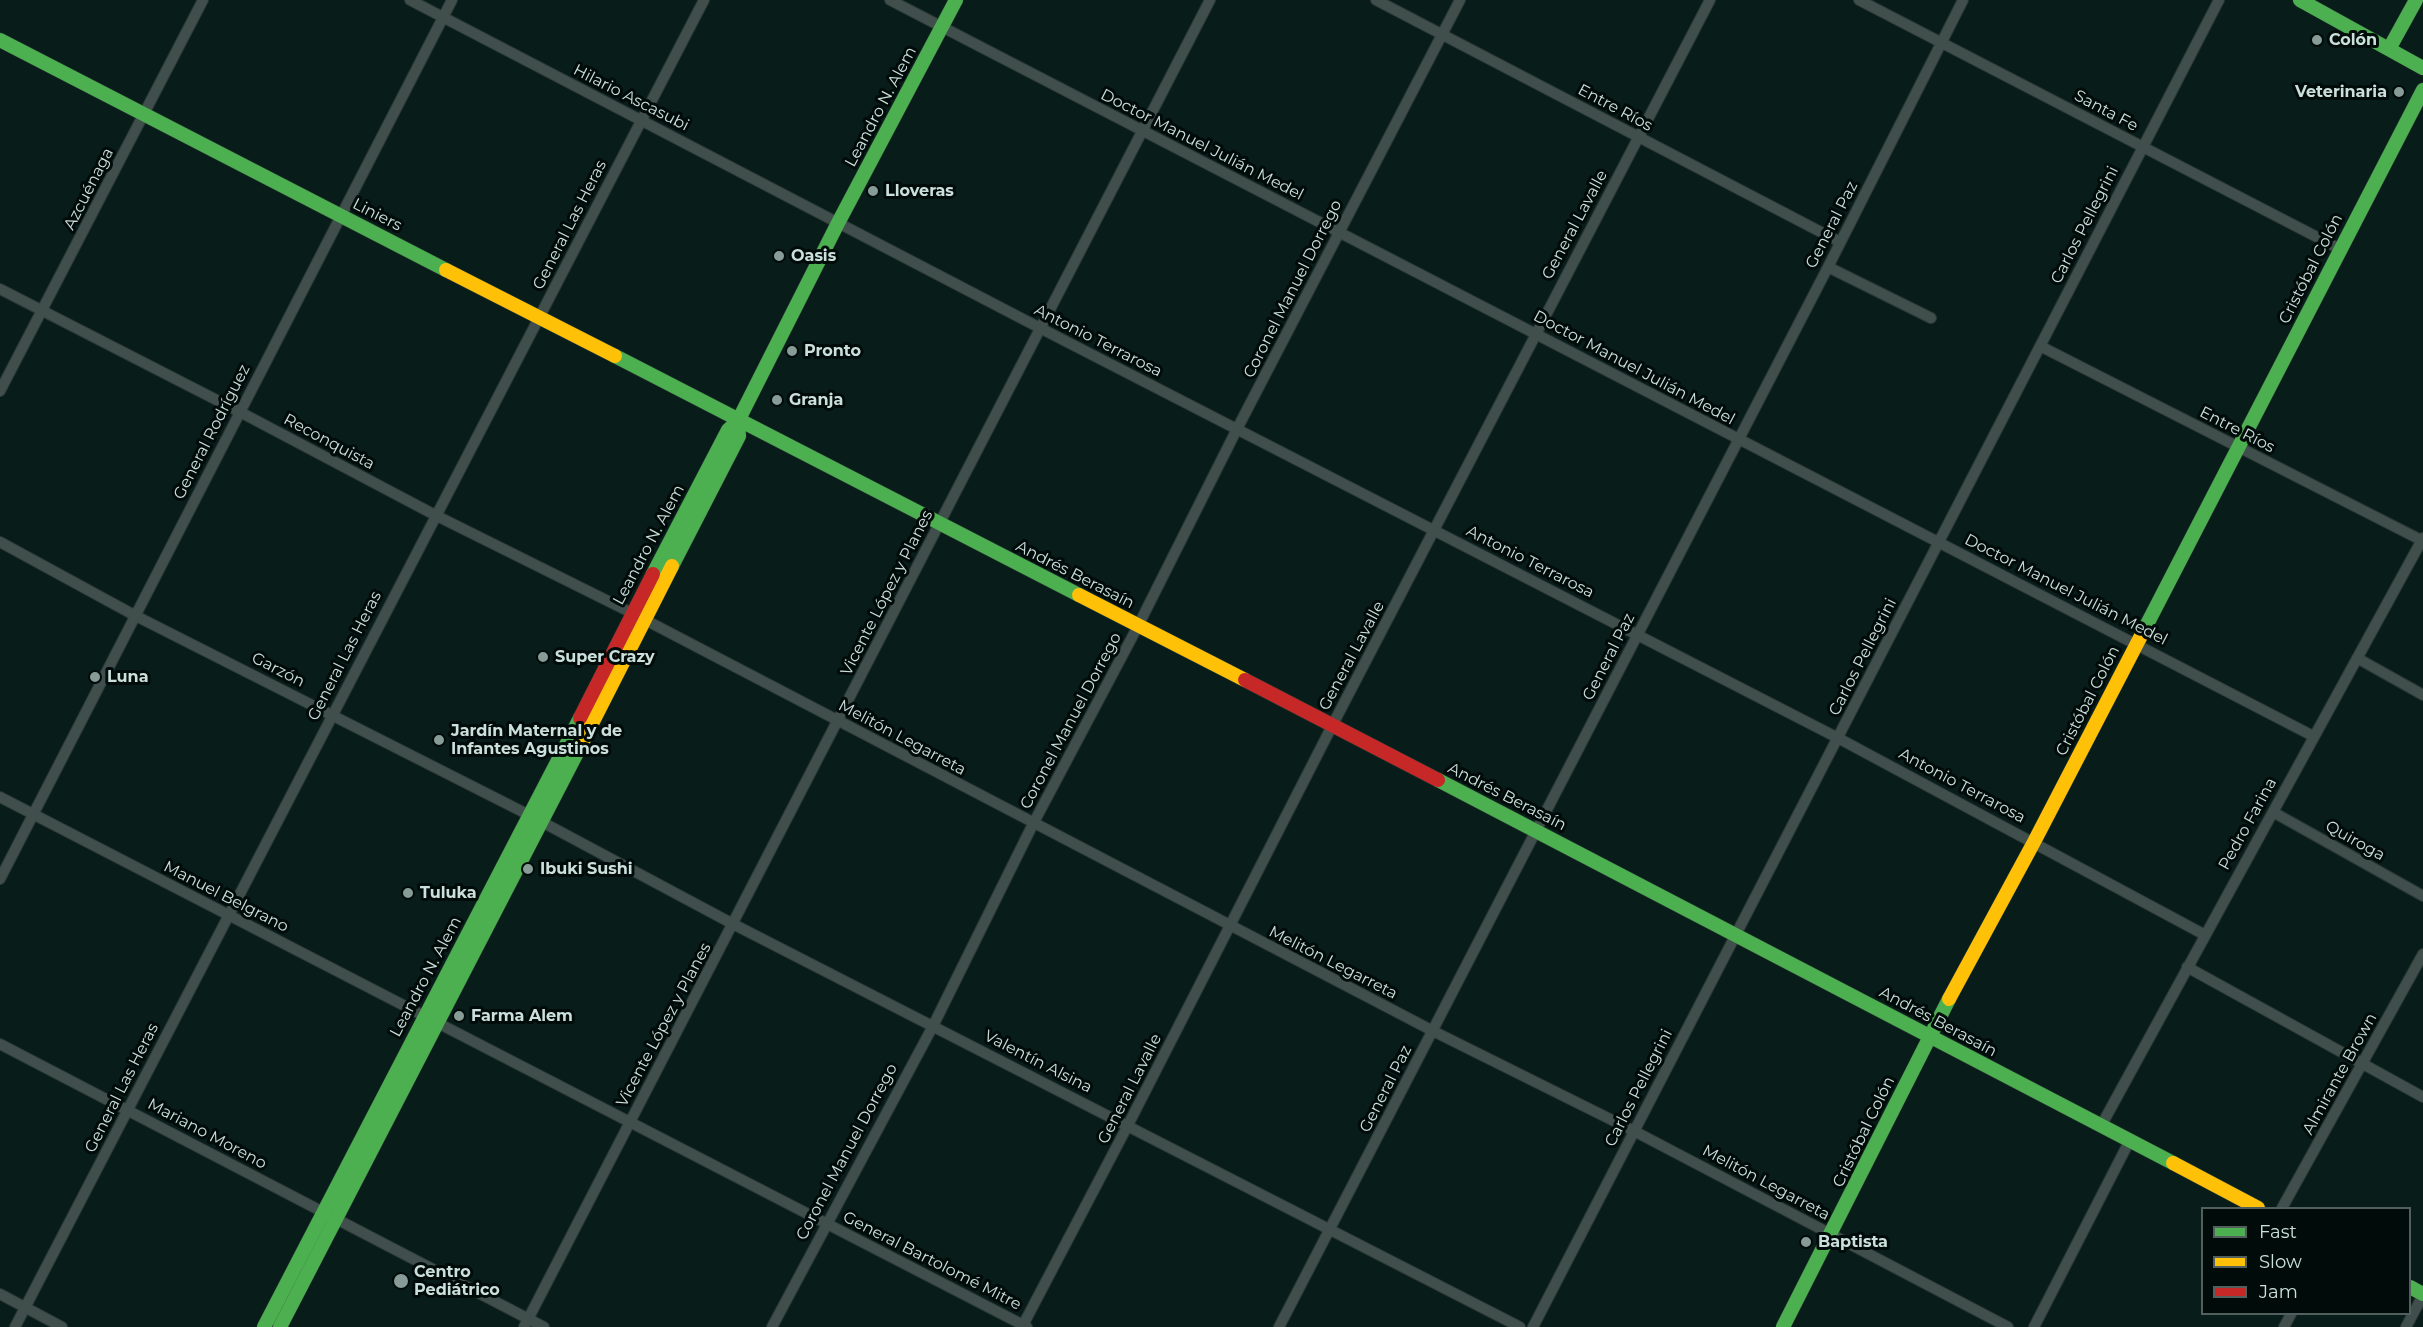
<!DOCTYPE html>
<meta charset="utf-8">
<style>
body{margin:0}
#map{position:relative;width:2423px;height:1327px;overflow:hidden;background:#081d19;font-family:Montserrat,sans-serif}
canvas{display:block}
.legend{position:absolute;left:2201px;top:1207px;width:210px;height:108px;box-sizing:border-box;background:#010b09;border:2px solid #52605d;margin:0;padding:8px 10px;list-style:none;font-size:18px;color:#cce0db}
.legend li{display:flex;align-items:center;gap:12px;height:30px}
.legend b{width:30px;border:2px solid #52605d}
</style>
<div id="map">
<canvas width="2423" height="1327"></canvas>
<ul class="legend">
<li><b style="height:8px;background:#4caf50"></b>Fast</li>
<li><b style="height:8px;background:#ffc107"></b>Slow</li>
<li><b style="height:8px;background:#c62828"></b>Jam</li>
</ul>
</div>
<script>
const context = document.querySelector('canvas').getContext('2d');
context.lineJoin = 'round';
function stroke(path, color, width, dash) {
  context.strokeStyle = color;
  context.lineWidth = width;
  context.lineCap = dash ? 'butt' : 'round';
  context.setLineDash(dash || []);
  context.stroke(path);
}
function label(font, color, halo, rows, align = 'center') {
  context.font = font + ' Montserrat,sans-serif';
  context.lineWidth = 6;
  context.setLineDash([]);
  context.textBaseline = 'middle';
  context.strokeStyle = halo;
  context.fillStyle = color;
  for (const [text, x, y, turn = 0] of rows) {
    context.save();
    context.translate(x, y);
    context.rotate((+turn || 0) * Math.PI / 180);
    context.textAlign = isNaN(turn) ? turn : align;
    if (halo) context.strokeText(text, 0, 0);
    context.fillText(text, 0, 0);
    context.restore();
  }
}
const street = new Path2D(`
 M 410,0 L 1040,328 L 1838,738 L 2205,935
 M 890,0 L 2313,736
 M 1376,0 L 1840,242
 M 1859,0 L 2340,249
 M 1828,267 L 1931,318
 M 0,289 L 240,412 L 435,515 L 632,613 L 1433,1031 L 1634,1131 L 2008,1327
 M 2040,346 L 2421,540
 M 0,391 L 203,0
 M 0,542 L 134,615 L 529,815 L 733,924 L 1520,1327
 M 2357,658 L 2423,695
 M 0,797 L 1027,1327
 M 2273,812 L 2423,896
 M 0,879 L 452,0
 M 2187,967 L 2423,1097
 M 0,1044 L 544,1327
 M 2101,1126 L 2423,538
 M 2282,1208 L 2423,954
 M 0,1294 L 62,1327
 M 15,1327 L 704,0
 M 524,1327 L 1210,0
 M 772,1327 L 933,1026 L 1033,824 L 1138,626 L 1237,429 L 1460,0
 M 1022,1327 L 1128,1125 L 1332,726 L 1710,0
 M 1279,1327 L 1828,267 L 1963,0
 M 1533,1327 L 2219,0
 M 2034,1327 L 2130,1140
 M 2284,1327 L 2291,1314
 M 2406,1327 L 2423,1295`);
const fast = new Path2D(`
 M 2300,0 L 2423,68
 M 0,40 L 446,270
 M 2389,49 L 2416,0
 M 615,356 L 1079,595
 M 672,566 L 739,436 L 738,421
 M 653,574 L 728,430 L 738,421 L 838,223 L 956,0
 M 2143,632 L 2423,90
 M 1438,780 L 2173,1163
 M 2410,1287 L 2423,1294
 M 264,1327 L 580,718
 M 280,1327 L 579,749
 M 1783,1327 L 1949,999`);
const slow = new Path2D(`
 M 446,270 L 615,356
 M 1079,595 L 1245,680
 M 579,749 L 672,566
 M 1949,999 L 2034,842 L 2143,632
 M 2173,1163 L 2258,1208`);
const jam = new Path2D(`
 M 1245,680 L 1438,780
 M 580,718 L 653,574`);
const markers = [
 [2317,40,6,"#879c97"],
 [2399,92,6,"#879c97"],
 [873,191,6,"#879c97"],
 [779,256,6,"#879c97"],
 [792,351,6,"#879c97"],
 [777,400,6,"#879c97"],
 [543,657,6,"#879c97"],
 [95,677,6,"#879c97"],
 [439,740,6,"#879c97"],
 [528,869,6,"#879c97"],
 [408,893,6,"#879c97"],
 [459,1016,6,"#879c97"],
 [1806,1242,6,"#879c97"],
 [401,1281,8,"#879c97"]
];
const poiNames = [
 ["Colón",2329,40],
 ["Veterinaria",2387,92,"right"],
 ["Lloveras",885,191],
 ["Oasis",791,256],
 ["Pronto",804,351],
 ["Granja",789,400],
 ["Super Crazy",555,657],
 ["Luna",107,677],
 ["Jardín Maternal y de",451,731],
 ["Infantes Agustinos",451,749],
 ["Ibuki Sushi",540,869],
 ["Tuluka",420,893],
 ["Farma Alem",471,1016],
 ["Baptista",1818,1242],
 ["Centro",414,1272],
 ["Pediátrico",414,1290]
];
const streetNames = [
 ["Hilario Ascasubi",631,98,27],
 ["Leandro N. Alem",881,107,-62],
 ["Entre Ríos",1615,108,28],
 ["Santa Fe",2106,111,28],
 ["Doctor Manuel Julián Medel",1202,145,27],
 ["Azcuénaga",89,189,-63],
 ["Liniers",377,215,27],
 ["General Las Heras",570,225,-63],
 ["General Lavalle",1575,225,-62],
 ["General Paz",1832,225,-63],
 ["Carlos Pellegrini",2085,225,-63],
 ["Cristóbal Colón",2311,269,-63],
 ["Coronel Manuel Dorrego",1293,289,-63],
 ["Antonio Terrarosa",1098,341,27],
 ["Doctor Manuel Julián Medel",1634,368,28],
 ["Entre Ríos",2237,430,27],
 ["General Rodríguez",212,432,-63],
 ["Reconquista",329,442,28],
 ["Leandro N. Alem",649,545,-62],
 ["Antonio Terrarosa",1530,562,27],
 ["Andrés Berasaín",1075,575,27],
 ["Doctor Manuel Julián Medel",2066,590,27],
 ["Vicente López y Planes",887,593,-63],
 ["General Las Heras",345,656,-63],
 ["General Lavalle",1352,656,-62],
 ["General Paz",1609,657,-63],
 ["Carlos Pellegrini",1863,657,-63],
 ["Garzón",278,670,27],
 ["Cristóbal Colón",2088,701,-63],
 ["Coronel Manuel Dorrego",1071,721,-62],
 ["Melitón Legarreta",902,738,28],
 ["Antonio Terrarosa",1962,786,28],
 ["Andrés Berasaín",1507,797,27],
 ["Pedro Farina",2248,824,-61],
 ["Quiroga",2355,841,29],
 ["Manuel Belgrano",226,897,27],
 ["Melitón Legarreta",1333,963,27],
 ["Leandro N. Alem",426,977,-62],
 ["Andrés Berasaín",1938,1022,28],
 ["Vicente López y Planes",664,1025,-62],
 ["Valentín Alsina",1038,1062,27],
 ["Almirante Brown",2340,1074,-61],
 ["General Las Heras",122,1088,-63],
 ["Carlos Pellegrini",1639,1088,-63],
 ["General Lavalle",1130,1089,-63],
 ["General Paz",1386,1089,-63],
 ["Cristóbal Colón",1864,1132,-64],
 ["Mariano Moreno",207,1134,28],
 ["Coronel Manuel Dorrego",847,1152,-62],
 ["Melitón Legarreta",1766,1183,28],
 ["General Bartolomé Mitre",932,1261,27]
];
stroke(street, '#2a3734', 12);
stroke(fast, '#2a3734', 15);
stroke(slow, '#2a3734', 15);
stroke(jam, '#2a3734', 15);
stroke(street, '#404f4c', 10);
stroke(fast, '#4caf50', 14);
stroke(slow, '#ffc107', 14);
stroke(jam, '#c62828', 14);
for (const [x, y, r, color] of markers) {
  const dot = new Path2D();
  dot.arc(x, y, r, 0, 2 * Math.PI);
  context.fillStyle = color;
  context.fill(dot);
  stroke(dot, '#010b09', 2);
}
label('bold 16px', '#cce0db', '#010b09', poiNames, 'left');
label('16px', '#cce0db', '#010b09', streetNames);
</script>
